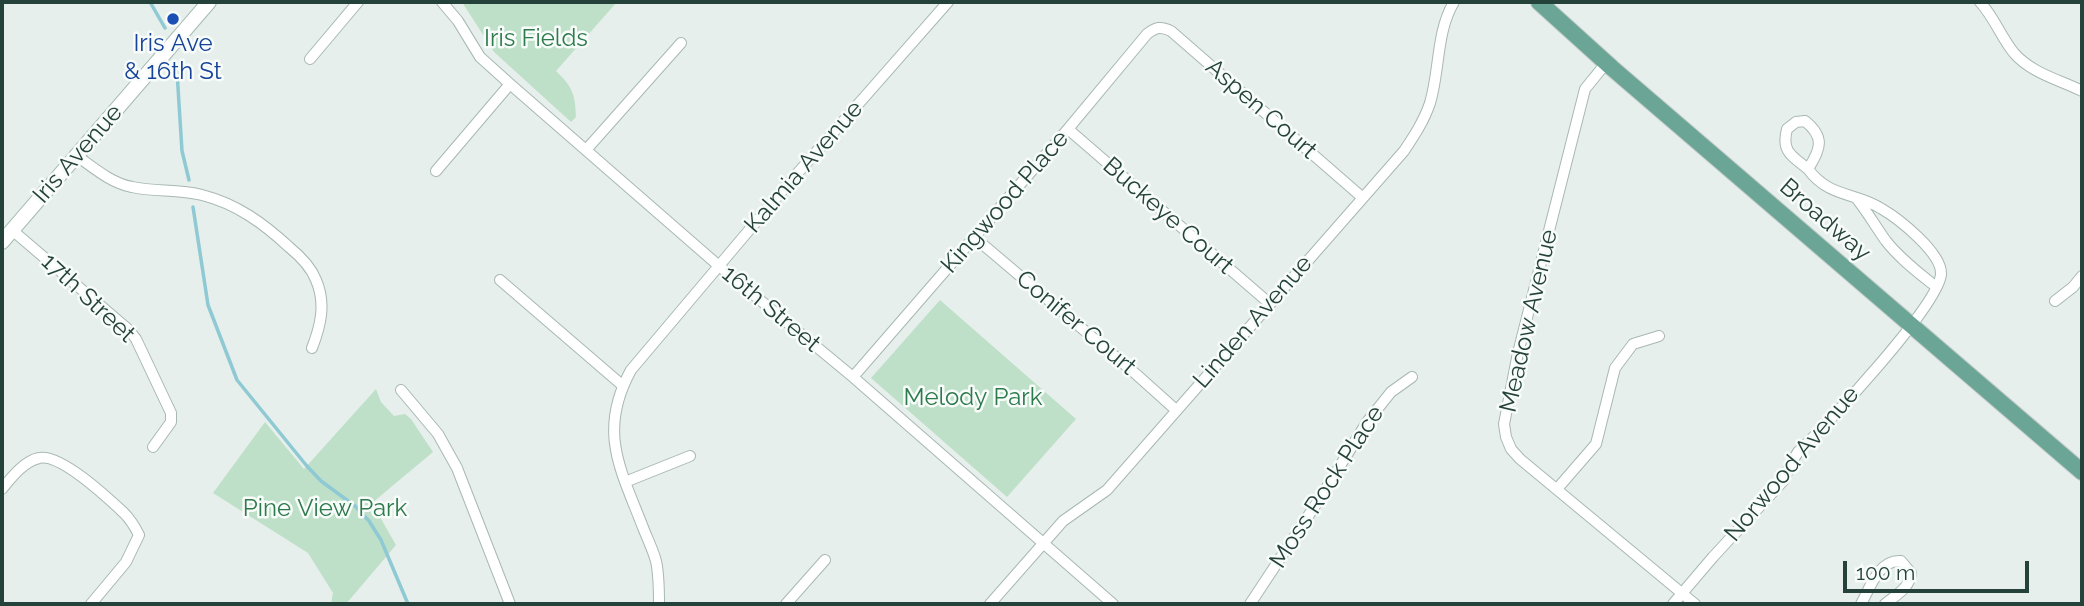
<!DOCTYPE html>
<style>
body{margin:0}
#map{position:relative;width:2084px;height:606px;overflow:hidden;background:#e6efeb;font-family:Raleway,sans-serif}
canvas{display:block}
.frame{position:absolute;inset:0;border:4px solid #24423a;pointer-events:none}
.scale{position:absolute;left:1843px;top:561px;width:186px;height:32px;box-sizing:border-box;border:4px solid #24423a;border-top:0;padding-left:9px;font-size:21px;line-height:24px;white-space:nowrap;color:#24423a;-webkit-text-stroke:5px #f7fbf9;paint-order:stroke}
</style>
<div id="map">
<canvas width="2084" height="606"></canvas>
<div class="frame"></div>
<div class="scale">100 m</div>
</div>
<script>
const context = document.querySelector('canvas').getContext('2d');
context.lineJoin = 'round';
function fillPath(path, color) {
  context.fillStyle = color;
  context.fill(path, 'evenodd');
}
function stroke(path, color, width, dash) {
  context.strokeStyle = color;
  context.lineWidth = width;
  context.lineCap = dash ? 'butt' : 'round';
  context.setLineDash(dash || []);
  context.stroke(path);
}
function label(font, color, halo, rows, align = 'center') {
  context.font = font + ' Raleway,sans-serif';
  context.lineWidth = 5;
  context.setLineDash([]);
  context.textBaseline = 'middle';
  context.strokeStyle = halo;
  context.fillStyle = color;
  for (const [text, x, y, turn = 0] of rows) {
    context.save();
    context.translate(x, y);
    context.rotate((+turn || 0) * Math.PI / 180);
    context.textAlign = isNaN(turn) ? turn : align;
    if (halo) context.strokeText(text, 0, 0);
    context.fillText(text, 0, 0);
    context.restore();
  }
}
const green = new Path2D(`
 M 462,2 L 617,2 L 556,71 C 573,87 575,94 576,117 L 571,122 L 494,52 Z
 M 940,300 L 1076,419 L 1007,497 L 871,378 Z
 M 376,389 L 381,402 L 394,416 L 405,414 L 411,419 L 433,452 L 372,503 L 396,545 L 346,604 L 331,604 L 333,593 L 308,553 L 213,493 L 265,422 L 304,469 Z`);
const stream = new Path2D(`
 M 150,2 L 165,28
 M 177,72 L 182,151 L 189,180
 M 193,207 L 208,305 L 237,380 L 306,465 L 321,481 L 355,506 L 369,521 L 381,540 L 408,604`);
const minor = new Path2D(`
 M 442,2 L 458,21 L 480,57 L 510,84 L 719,266 L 853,377 L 1113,604
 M 1980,2 C 1994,17 2001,37 2014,53 C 2031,73 2060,80 2082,91
 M 310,59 L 358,2
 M 1607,62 L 1585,89 L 1518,353 L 1504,424 L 1506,437 L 1511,449 L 1520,459 L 1695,604
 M 1805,121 C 1825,137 1821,149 1808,169 C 1792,156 1781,152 1787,129 L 1796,122 Z
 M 1068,129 L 1269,303
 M 586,150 L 681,43
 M 77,156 C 94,168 111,183 132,187 C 155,192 178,189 202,195 C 237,204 263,223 289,247 C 300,256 311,267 316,280 C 326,303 321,325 312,348
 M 436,171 L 510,84
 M 1857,199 C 1868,213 1876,227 1886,241 C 1900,259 1919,273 1936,287
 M 12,230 L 129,330 L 136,339 L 171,413 L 171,422 L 153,447
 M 974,237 L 1137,375 L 1176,410
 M 500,280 L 622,385
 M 2055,301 L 2073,287 L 2082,276
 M 853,377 L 1068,129 L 1147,34 C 1156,27 1161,26 1171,31 L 1363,198
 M 401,390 L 438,434 L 457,468 L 510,604
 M 625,482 L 690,456
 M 2,489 C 11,478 24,461 39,458 C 60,453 108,498 124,513 C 130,519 135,527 139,535 L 126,562 L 91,604
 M 1557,489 L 1596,444 L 1615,368 L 1633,344 L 1659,336
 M 659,604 C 659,590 659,575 656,561 C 653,550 648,540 644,530 C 621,470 597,432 631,370 L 788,184 L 948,2
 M 786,604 L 825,560
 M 990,604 L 1063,521 L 1107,490 L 1404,151 C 1414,136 1424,121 1430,103 C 1440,70 1436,32 1454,2
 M 1250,604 L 1324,492 L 1367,422 L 1391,392 L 1412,377
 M 1673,604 L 1713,557 L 1784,480 L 1790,465 L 1798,452 C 1825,427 1939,305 1941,274 C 1942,253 1899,219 1882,209 C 1856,192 1829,198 1808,169
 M 1861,604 C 1870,588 1879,559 1901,561 L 1911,573 C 1910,588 1896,595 1885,604`);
const secondary = new Path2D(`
 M 2,242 L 209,2`);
const primary = new Path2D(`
 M 1539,2 L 1612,68 L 2082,472`);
const markers = [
 [173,19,7,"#1a4fb4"]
];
const parkNames = [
 ["Iris Fields",536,39],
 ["Melody Park",973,398],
 ["Pine View Park",325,509]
];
const transitNames = [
 ["Iris Ave",173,44],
 ["& 16th St",173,72]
];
const streetNames = [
 ["Aspen Court",1261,109,41],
 ["Iris Avenue",78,154,-49],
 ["Kalmia Avenue",804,167,-49],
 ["Kingwood Place",1005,202,-49],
 ["Buckeye Court",1168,216,41],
 ["Broadway",1825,220,41],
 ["17th Street",88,298,43],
 ["16th Street",771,309,40],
 ["Meadow Avenue",1529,321,-77],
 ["Linden Avenue",1253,322,-49],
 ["Conifer Court",1076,323,40],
 ["Norwood Avenue",1792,464,-50],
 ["Moss Rock Place",1327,487,-57]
];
fillPath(green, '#bfe0c8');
stroke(stream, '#8ec9d4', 3.5);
stroke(minor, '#a8b8b2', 12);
stroke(secondary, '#a4bbb3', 16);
stroke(primary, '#c2cac8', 18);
stroke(minor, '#fff', 10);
stroke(secondary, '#fff', 14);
stroke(primary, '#6aa596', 16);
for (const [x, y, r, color] of markers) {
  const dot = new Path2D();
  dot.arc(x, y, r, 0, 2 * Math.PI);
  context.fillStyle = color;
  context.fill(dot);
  stroke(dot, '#f7fbf9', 2.5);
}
label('24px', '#2d7a4b', '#f7fbf9', parkNames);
label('24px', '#164399', '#f7fbf9', transitNames);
label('24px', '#24423a', '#f7fbf9', streetNames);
</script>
